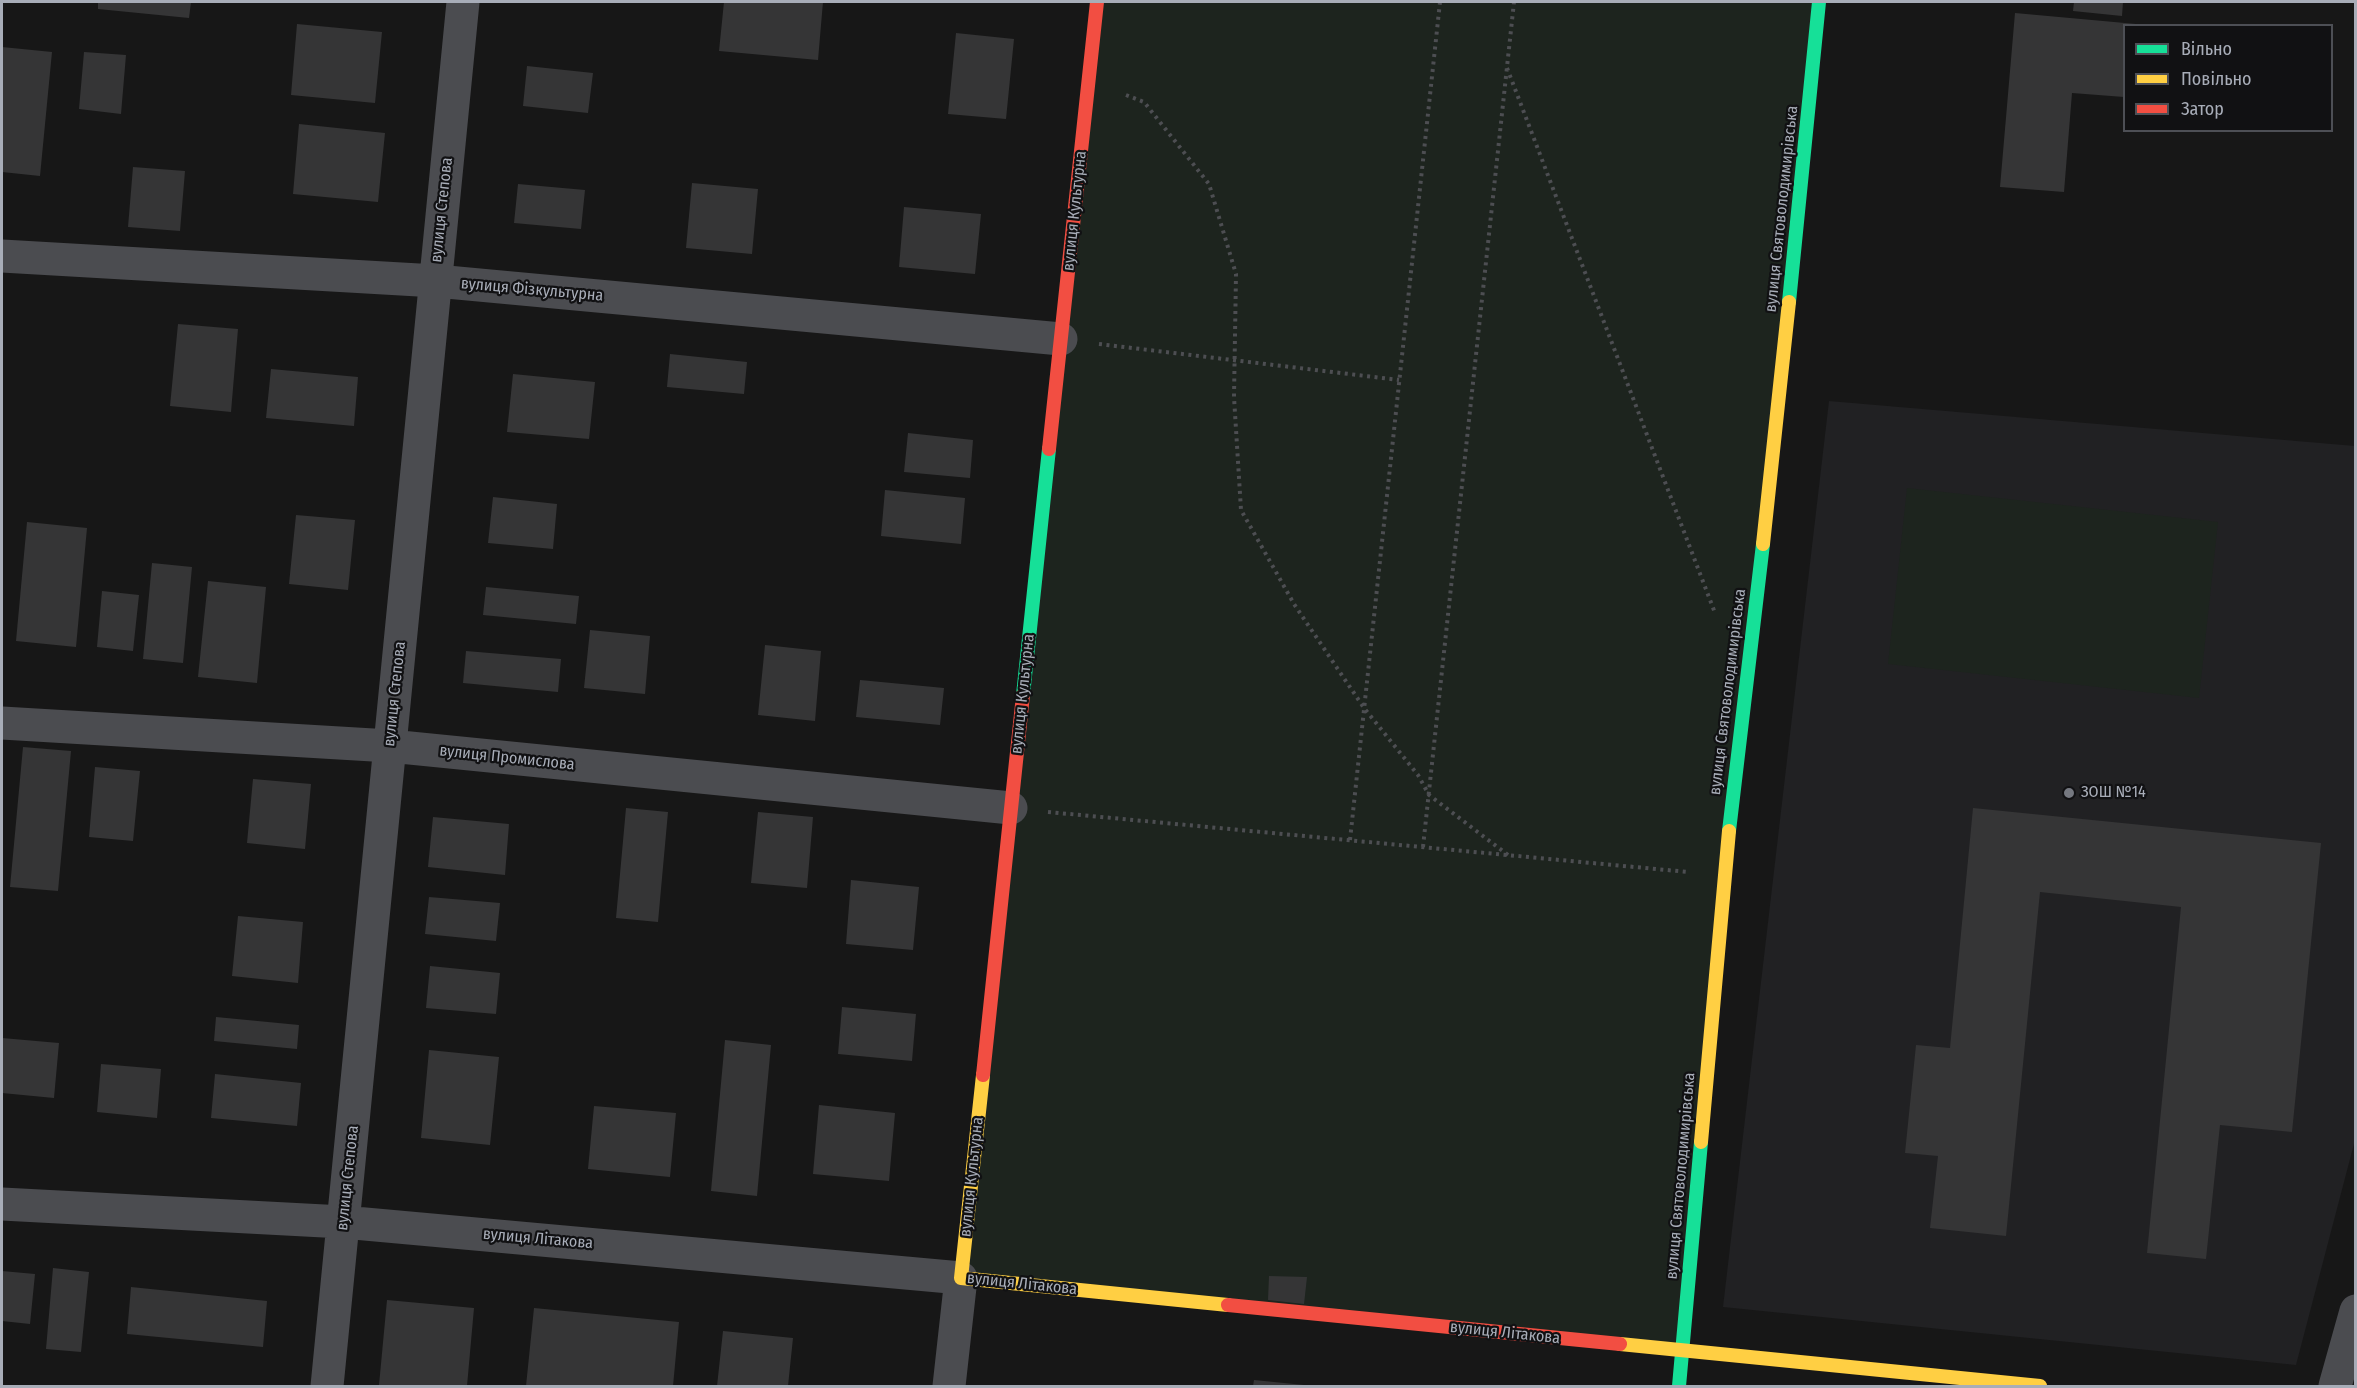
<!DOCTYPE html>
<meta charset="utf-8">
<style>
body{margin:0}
#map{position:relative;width:2357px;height:1388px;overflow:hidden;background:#171717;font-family:"Fira Sans Condensed",sans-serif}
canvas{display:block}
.frame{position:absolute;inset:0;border:3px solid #a8adb8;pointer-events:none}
.legend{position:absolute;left:2123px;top:24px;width:210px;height:108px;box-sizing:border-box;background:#111113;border:2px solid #4d4f55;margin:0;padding:8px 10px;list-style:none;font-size:18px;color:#a8adb8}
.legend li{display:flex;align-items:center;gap:12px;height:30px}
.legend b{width:30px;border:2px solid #4d4f55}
</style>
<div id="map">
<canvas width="2357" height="1388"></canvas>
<div class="frame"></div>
<ul class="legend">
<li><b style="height:8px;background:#16e098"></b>Вільно</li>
<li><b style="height:8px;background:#ffcf43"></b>Повільно</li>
<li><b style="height:8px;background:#f24e42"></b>Затор</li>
</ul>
</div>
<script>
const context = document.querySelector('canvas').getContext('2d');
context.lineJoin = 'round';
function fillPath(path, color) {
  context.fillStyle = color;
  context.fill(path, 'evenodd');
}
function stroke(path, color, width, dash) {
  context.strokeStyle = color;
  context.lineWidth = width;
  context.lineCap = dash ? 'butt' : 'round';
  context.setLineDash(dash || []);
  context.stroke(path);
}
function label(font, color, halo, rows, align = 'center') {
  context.font = font + ' "Fira Sans Condensed",sans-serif';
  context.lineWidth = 4.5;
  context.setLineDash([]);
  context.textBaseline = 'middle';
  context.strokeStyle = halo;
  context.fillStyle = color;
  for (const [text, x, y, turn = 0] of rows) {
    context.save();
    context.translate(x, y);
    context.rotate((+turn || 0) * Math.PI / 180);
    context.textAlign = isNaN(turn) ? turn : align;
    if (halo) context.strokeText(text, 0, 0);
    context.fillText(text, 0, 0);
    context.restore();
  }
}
const built = new Path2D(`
 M 1829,401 L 2355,446 L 2355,1140 L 2296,1365 L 1723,1307 Z`);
const green = new Path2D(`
 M 1097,2 L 1819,2 L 1682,1351 L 961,1278 Z
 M 1907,488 L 2218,522 L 2199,698 L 1888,664 Z`);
const building = new Path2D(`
 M 98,2 L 191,2 L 189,18 L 98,9 Z
 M 724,2 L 823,2 L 818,60 L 719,51 Z
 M 2074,2 L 2123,2 L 2122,16 L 2073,11 Z
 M 2015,13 L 2136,24 L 2124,26 L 2124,97 L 2072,93 L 2064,192 L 2000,187 Z
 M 297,24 L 382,32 L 375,103 L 291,95 Z
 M 956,33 L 1014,39 L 1006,119 L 948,114 Z
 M 2,47 L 52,52 L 40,176 L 2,172 Z
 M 84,52 L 126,55 L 121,114 L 79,109 Z
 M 527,66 L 593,73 L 588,113 L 523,106 Z
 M 299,124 L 385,133 L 378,202 L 293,194 Z
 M 133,167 L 185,171 L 180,231 L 128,227 Z
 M 692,183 L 758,189 L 752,254 L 686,248 Z
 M 518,184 L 585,190 L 581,229 L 514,223 Z
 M 904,207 L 981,214 L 975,274 L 899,267 Z
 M 178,324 L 238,329 L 231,412 L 170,406 Z
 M 670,354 L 747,362 L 744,394 L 667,387 Z
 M 271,369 L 358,377 L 354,426 L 266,418 Z
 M 513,374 L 595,382 L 589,439 L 507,432 Z
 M 908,433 L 973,440 L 970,478 L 904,472 Z
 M 885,490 L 965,498 L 961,544 L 881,536 Z
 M 493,497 L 557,504 L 553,549 L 488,543 Z
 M 296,515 L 355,520 L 348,590 L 289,584 Z
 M 27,522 L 87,528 L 76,647 L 16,641 Z
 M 152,563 L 192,567 L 183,663 L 143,659 Z
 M 208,581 L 266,587 L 257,683 L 198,677 Z
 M 486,587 L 579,596 L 576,624 L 483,615 Z
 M 102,591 L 139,595 L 133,651 L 97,647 Z
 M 590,630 L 650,636 L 645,694 L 584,688 Z
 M 765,645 L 821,651 L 815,721 L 758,715 Z
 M 466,651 L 561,659 L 558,692 L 463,683 Z
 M 860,680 L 944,688 L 940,725 L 856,717 Z
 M 23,747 L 71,751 L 58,891 L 10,887 Z
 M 95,767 L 140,771 L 133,841 L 89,837 Z
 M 253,779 L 311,784 L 305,849 L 247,843 Z
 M 626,808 L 668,812 L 658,922 L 616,918 Z
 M 1973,808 L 2321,843 L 2292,1132 L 2220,1125 L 2206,1259 L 2147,1253 L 2181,907 L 2040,892 L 2006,1236 L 1930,1228 L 1938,1156 L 1905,1153 L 1916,1045 L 1950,1048 Z
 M 758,812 L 813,817 L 807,888 L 751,883 Z
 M 433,817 L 509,824 L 505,875 L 428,867 Z
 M 851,880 L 919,887 L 913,950 L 846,944 Z
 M 429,897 L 500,903 L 496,941 L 425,934 Z
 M 238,916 L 303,922 L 298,983 L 232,976 Z
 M 430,966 L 500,973 L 496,1014 L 426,1008 Z
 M 842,1007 L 916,1014 L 912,1061 L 838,1054 Z
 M 216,1017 L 299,1025 L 297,1049 L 214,1041 Z
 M 2,1038 L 59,1043 L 54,1098 L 2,1093 Z
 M 725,1040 L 771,1045 L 757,1196 L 711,1191 Z
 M 429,1050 L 499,1057 L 490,1145 L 421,1138 Z
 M 101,1064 L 161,1069 L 157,1118 L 97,1112 Z
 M 215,1074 L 301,1083 L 297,1126 L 211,1118 Z
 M 819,1105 L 895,1113 L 889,1181 L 813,1174 Z
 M 594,1106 L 676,1113 L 670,1177 L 588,1169 Z
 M 53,1268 L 89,1272 L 81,1352 L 46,1349 Z
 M 2,1271 L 35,1274 L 30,1324 L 2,1321 Z
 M 1269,1276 L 1307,1277 L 1304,1304 L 1268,1300 Z
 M 131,1287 L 267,1301 L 263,1347 L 127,1334 Z
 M 387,1300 L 474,1308 L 467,1386 L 379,1385 Z
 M 534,1308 L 679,1322 L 673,1386 L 526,1386 Z
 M 723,1331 L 793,1338 L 788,1386 L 717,1386 Z
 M 1254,1380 L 1304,1385 L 1304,1386 L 1253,1386 Z`);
const path = new Path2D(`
 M 1507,68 L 1715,613
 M 1126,95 L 1144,102 L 1209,184 L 1236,274 L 1234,397 L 1241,510 L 1294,604 L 1364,708 L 1418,775 L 1429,795 L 1508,855
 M 1099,344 L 1399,380
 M 1048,812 L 1688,872
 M 1350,840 L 1440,2
 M 1423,847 L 1514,2`);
const street = new Path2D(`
 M 2,256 L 436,281 L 1061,339
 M 2,723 L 390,746 L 1011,808
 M 2,1204 L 343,1222 L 961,1278 L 949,1386
 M 327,1386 L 463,2
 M 2335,1386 L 2356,1311`);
const fast = new Path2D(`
 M 1789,302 L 1819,2
 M 1023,695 L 1049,449
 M 1729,831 L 1763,544
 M 1679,1386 L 1701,1142`);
const slow = new Path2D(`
 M 1763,544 L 1789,302
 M 983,1075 L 961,1278 L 1228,1305
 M 1701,1142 L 1729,831
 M 1620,1344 L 2040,1386`);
const jam = new Path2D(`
 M 1049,449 L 1097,2
 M 983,1075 L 1023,695
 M 1228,1305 L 1620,1344`);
const markers = [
 [2069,793,6,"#757880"]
];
const streetNames = [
 ["вулиця Святоволодимирівська",1782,209,-84],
 ["вулиця Степова",442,210,-84],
 ["вулиця Культурна",1075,211,-84],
 ["вулиця Фізкультурна",532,290,5],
 ["вулиця Святоволодимирівська",1728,692,-83],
 ["вулиця Степова",395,694,-84],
 ["вулиця Культурна",1023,694,-84],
 ["вулиця Промислова",507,758,6],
 ["вулиця Святоволодимирівська",1681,1176,-85],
 ["вулиця Культурна",972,1177,-84],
 ["вулиця Степова",348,1178,-84],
 ["вулиця Літакова",538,1239,5],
 ["вулиця Літакова",1022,1284,6],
 ["вулиця Літакова",1505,1333,6]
];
const poiNames = [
 ["ЗОШ №14",2081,793]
];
fillPath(built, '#212123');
fillPath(green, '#1d241e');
fillPath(building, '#353536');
stroke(path, '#4d4e52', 4, [3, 4.5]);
stroke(street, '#4b4c50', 33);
stroke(fast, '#16e098', 14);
stroke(slow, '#ffcf43', 14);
stroke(jam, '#f24e42', 14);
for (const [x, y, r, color] of markers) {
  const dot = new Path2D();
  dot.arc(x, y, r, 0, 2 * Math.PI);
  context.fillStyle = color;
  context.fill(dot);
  stroke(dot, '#111113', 2);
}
label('16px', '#a8adb8', '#111113', streetNames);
label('16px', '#a8adb8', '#111113', poiNames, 'left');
</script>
